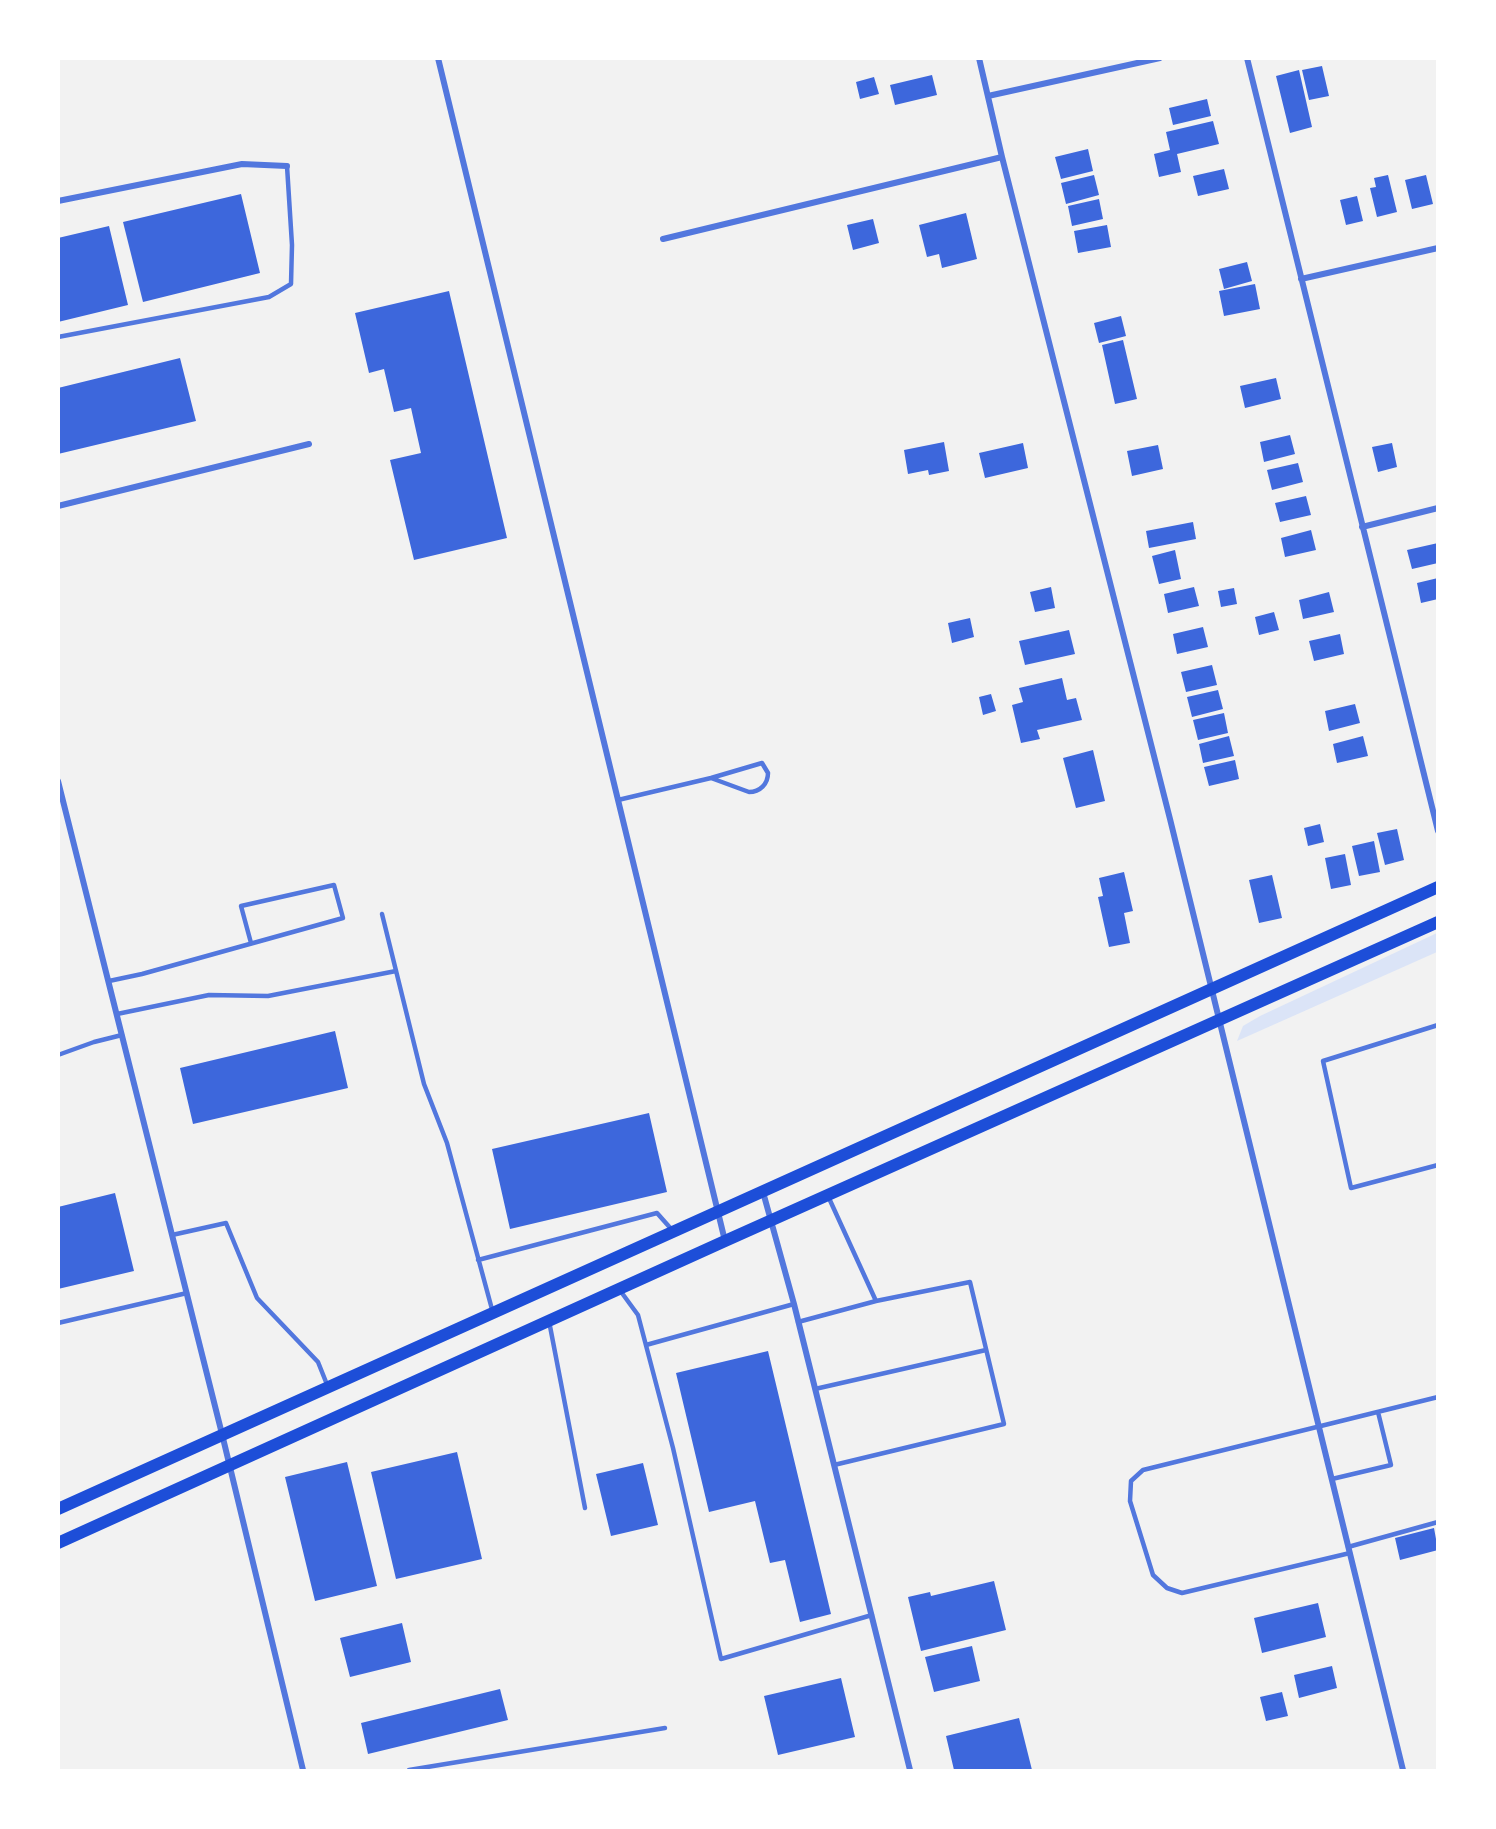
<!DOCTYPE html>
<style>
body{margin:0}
#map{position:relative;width:1496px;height:1829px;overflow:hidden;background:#f2f2f2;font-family:"Archivo Narrow",sans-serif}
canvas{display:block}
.frame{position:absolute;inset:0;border:60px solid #fff;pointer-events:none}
</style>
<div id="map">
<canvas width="1496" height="1829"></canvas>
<div class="frame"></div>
</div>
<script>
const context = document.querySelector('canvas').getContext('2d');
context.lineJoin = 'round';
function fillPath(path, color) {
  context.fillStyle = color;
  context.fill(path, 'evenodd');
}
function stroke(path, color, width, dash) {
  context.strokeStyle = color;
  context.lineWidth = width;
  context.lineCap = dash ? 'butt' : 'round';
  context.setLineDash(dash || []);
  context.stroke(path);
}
const green = new Path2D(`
 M 1437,933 L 1437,952 L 1237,1041 L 1243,1026 L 1260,1016 Z`);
const building = new Path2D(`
 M 1322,66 L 1329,96 L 1309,100 L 1302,70 Z
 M 1299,70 L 1312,127 L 1290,133 L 1276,76 Z
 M 932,75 L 937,95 L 895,105 L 890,85 Z
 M 874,77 L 879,94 L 860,99 L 856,82 Z
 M 1207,99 L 1211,116 L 1173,125 L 1169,108 Z
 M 1213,121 L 1219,144 L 1177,154 L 1181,172 L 1159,177 L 1154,154 L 1170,150 L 1166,132 Z
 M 1088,149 L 1093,171 L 1061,179 L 1055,157 Z
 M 1224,169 L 1229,189 L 1198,196 L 1193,176 Z
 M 1094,175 L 1099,195 L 1066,204 L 1061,183 Z
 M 1388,175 L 1397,212 L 1377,217 L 1370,188 L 1376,187 L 1374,178 Z
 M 1426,175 L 1433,204 L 1412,209 L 1405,180 Z
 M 241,194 L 260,273 L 143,302 L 123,222 Z
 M 1357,196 L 1363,221 L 1346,225 L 1340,200 Z
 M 1099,199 L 1103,219 L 1072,226 L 1068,206 Z
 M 966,213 L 977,259 L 942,268 L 939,254 L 927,257 L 919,225 Z
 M 873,219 L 879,243 L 853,250 L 847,225 Z
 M 1107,225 L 1111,247 L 1078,253 L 1074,231 Z
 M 109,226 L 128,305 L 58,322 L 58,238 Z
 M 1247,262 L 1252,281 L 1224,289 L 1219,269 Z
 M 1255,284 L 1260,309 L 1224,316 L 1219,291 Z
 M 449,291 L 507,538 L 414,560 L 390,460 L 421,453 L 411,408 L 394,412 L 384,369 L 369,373 L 355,313 Z
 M 1121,316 L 1126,336 L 1099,343 L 1094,323 Z
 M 1123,340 L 1137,399 L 1115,404 L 1102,345 Z
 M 180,358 L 196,421 L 58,454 L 58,388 Z
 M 1276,378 L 1281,399 L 1245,408 L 1240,386 Z
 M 1290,435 L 1295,454 L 1264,462 L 1260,442 Z
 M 944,442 L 949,471 L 929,475 L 928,470 L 908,474 L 904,450 Z
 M 1023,443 L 1028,468 L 985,478 L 979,453 Z
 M 1392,443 L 1397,467 L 1378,472 L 1372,447 Z
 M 1158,445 L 1163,469 L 1132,476 L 1127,451 Z
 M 1298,463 L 1303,482 L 1272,490 L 1267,470 Z
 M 1306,496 L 1311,515 L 1280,522 L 1275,503 Z
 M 1193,522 L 1196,539 L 1149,548 L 1146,531 Z
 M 1311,530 L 1316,550 L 1285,557 L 1281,538 Z
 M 1438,543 L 1438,563 L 1412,569 L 1407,550 Z
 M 1175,550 L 1181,579 L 1159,584 L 1152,556 Z
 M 1438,578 L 1438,599 L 1421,603 L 1417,583 Z
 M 1051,587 L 1055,608 L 1035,612 L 1030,592 Z
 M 1194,587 L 1199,606 L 1168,613 L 1164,594 Z
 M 1234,588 L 1237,604 L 1221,607 L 1218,591 Z
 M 1329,592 L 1334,612 L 1303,619 L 1299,600 Z
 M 1274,612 L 1279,630 L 1259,635 L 1255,617 Z
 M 970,618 L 974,637 L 952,643 L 948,623 Z
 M 1203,627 L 1208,647 L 1177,654 L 1173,634 Z
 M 1069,630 L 1075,654 L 1025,665 L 1019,641 Z
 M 1340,634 L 1344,654 L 1314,661 L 1309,641 Z
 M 1212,665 L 1217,685 L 1186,692 L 1181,672 Z
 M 1062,678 L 1067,700 L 1076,698 L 1082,720 L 1037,730 L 1040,739 L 1021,743 L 1012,705 L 1023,702 L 1019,688 Z
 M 1218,690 L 1223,709 L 1192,717 L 1187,697 Z
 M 991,694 L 996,711 L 983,715 L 979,697 Z
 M 1355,704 L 1360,723 L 1329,731 L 1325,711 Z
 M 1224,713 L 1228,733 L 1198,740 L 1193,720 Z
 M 1229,736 L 1234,756 L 1203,763 L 1199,744 Z
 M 1363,736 L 1368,756 L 1337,763 L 1333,744 Z
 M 1093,750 L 1105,801 L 1076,808 L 1063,758 Z
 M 1235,760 L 1239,779 L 1209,786 L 1204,767 Z
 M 1320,824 L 1324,842 L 1308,846 L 1304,828 Z
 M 1397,829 L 1404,860 L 1385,865 L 1377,833 Z
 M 1374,841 L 1380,872 L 1359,876 L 1352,846 Z
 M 1345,854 L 1351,885 L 1331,889 L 1325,858 Z
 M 1124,872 L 1133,911 L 1124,913 L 1130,943 L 1109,947 L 1098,897 L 1103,896 L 1099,878 Z
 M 1272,875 L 1282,918 L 1259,923 L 1249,880 Z
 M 335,1031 L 348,1088 L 193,1124 L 180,1068 Z
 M 649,1113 L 667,1192 L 510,1229 L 492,1149 Z
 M 115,1193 L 134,1271 L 58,1289 L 58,1207 Z
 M 768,1351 L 831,1614 L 800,1622 L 785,1560 L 770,1563 L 755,1501 L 709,1512 L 676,1373 Z
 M 457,1452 L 482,1559 L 396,1579 L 371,1472 Z
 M 347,1462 L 377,1586 L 315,1601 L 285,1477 Z
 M 643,1463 L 658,1525 L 611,1536 L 596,1474 Z
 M 1434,1528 L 1438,1550 L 1400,1560 L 1395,1538 Z
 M 994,1581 L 1006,1630 L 921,1651 L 908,1597 L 930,1592 L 931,1596 Z
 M 1318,1603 L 1326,1637 L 1262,1653 L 1254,1618 Z
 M 402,1623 L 411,1662 L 350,1677 L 340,1638 Z
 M 972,1646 L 980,1681 L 934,1692 L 925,1657 Z
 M 1332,1666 L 1337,1688 L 1299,1698 L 1294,1675 Z
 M 841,1678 L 855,1737 L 778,1755 L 764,1696 Z
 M 500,1689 L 508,1720 L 368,1754 L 361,1723 Z
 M 1282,1692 L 1288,1716 L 1266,1721 L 1260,1697 Z
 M 1019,1718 L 1032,1770 L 954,1770 L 946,1736 Z`);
const service = new Path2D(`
 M 58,337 L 269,297 L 291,284 L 292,245 L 287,166
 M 618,800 L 711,778 L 762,763 L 768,773 C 768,784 760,792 749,792 L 711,778
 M 382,914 L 424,1084 L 447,1143 L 493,1313
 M 109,981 L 142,974 L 343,918 L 334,885 L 241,906 L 251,943
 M 117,1014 L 209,995 L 268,996 L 396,971
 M 1438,1025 L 1323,1061 L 1351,1188 L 1438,1165
 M 58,1055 L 94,1042 L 122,1035
 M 172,1235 L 226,1223 L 257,1298 L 318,1362 L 328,1387
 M 478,1260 L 657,1213 L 673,1231
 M 619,1289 L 638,1315 L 673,1448 L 721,1659 L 872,1615
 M 549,1321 L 585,1508
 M 798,1322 L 876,1301 L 828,1196
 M 58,1323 L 187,1293
 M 646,1345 L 794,1304
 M 815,1389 L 986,1350
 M 834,1465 L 1004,1424 L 970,1282 L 876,1301
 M 1332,1479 L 1391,1465 L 1378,1412
 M 1348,1547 L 1438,1522
 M 1350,1553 L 1182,1593 L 1167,1588 L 1153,1575 L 1130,1501 L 1131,1481 L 1143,1470 L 1438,1397
 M 409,1770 L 665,1728`);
const minor = new Path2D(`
 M 438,58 L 725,1241
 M 979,58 L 1002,157 L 1170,819 L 1403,1770
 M 1247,58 L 1438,831
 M 988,96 L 1160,58
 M 58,201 L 242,164 L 287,166
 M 663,239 L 1002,157
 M 1301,279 L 1438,248
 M 58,506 L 309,444
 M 1362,527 L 1438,508
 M 58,781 L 222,1434 L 303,1770
 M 763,1192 L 794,1304 L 910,1770`);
const secondary = new Path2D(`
 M 58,1509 L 1438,887
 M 58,1543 L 725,1241 L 1438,922`);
fillPath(green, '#dbe4f7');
fillPath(building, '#3d67dc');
stroke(service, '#5277de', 4.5);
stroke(minor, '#5277de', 6);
stroke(secondary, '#1d4ed8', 12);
</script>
